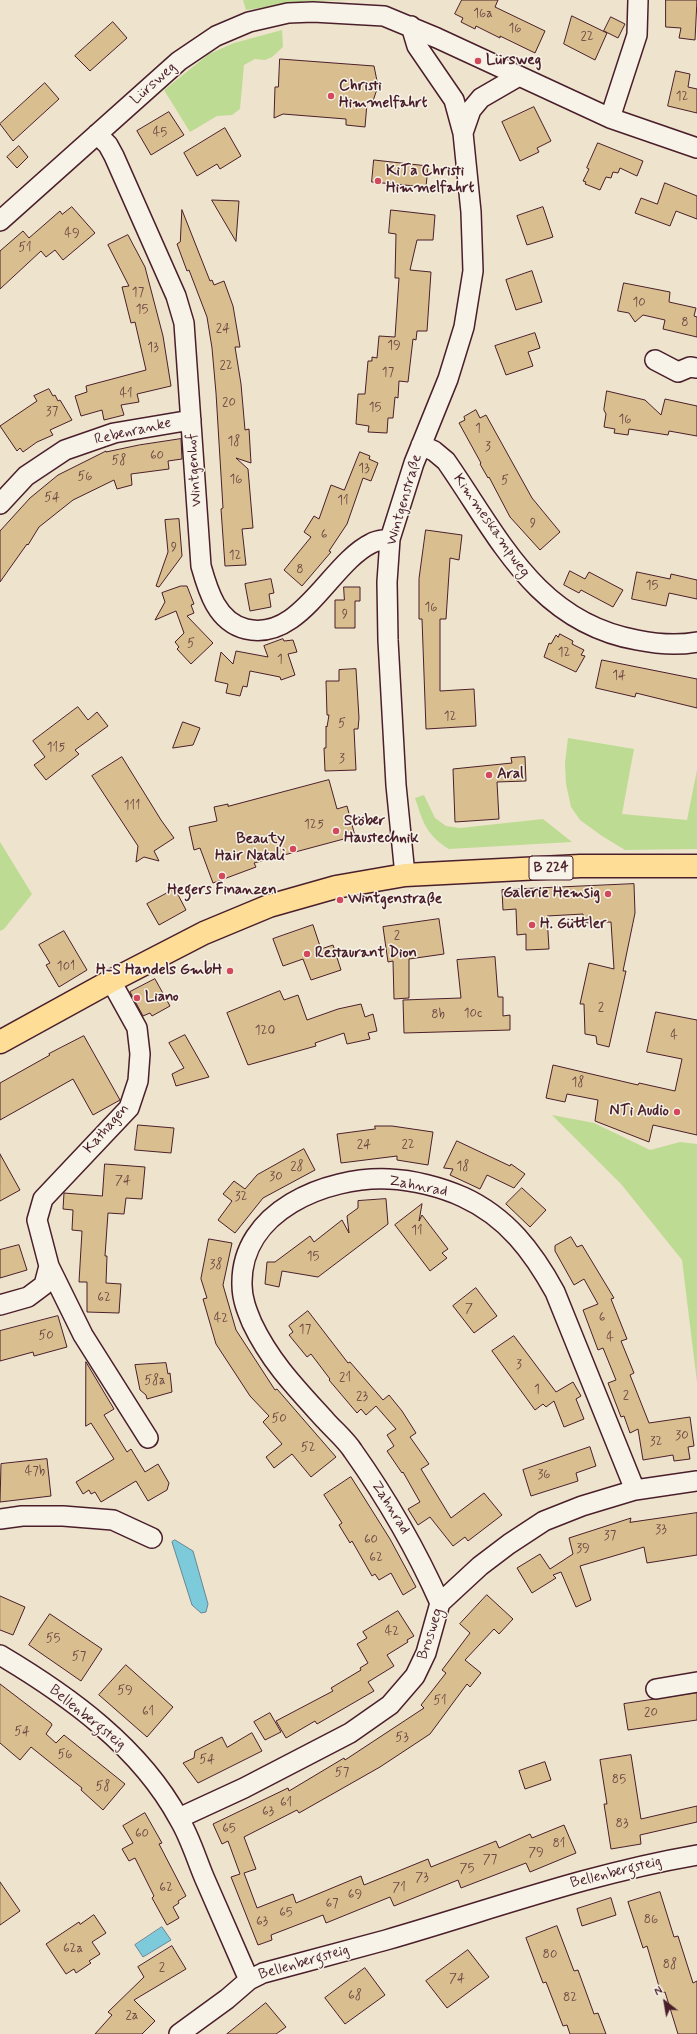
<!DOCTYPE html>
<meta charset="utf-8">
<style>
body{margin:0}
#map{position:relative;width:697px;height:2034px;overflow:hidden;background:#eee3cd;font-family:Mynerve,sans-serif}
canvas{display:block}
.north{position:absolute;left:645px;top:1982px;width:40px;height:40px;-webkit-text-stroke:3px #f7f3e8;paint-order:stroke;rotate:329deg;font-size:11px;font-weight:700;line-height:16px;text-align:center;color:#4a1f2b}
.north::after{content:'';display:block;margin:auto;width:14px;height:18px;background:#4a1f2b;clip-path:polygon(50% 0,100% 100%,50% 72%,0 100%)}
</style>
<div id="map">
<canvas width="697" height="2034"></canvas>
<div class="north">N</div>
</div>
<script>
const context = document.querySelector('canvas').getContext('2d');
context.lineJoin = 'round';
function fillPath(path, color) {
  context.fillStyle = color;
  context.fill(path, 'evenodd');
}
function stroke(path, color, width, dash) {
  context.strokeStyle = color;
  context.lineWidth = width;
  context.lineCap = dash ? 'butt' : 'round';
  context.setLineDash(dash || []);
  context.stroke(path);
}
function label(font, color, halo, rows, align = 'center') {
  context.font = font + ' Mynerve,sans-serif';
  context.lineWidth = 3;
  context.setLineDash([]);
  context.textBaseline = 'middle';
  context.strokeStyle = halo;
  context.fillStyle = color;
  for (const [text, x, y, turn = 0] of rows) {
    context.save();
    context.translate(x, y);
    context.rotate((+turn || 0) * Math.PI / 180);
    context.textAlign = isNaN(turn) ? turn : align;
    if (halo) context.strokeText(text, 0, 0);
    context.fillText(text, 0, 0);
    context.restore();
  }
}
const green = new Path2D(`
 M 243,0 L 350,0 L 307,1 L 246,10 Z
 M 282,30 L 283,47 L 272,57 L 265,60 L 255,59 L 244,65 L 240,109 L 232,115 L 217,116 L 190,132 L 164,90 L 209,54 L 234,43 Z
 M 568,738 L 634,749 L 622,814 L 687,820 L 697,770 L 697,849 L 625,850 L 602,836 L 580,820 L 571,807 L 566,784 L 565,763 Z
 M 424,795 L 435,818 L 446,826 L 460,828 L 543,819 L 572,842 L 449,849 C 426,835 423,822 415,798 Z
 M 0,842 L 32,894 L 4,929 L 0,931 Z
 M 552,1115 L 594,1123 L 650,1150 L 680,1142 L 697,1144 L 697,1382 L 682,1260 L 621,1184 Z`);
const water = new Path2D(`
 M 175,1540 L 193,1551 L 208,1604 L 206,1612 L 201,1613 L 192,1605 L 172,1542 Z
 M 162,1927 L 171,1940 L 143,1957 L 135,1945 Z`);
const building = new Path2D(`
 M 462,0 L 498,0 L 495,7 L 545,31 L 535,53 L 500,36 L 500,38 L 476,26 L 475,29 L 461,22 L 463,18 L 455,14 Z
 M 666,0 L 697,0 L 695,40 L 679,38 L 681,28 L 666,27 Z
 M 572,16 L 607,33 L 595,60 L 564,44 Z
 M 611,17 L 625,24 L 618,38 L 604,31 Z
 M 113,22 L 127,38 L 90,71 L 75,56 Z
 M 280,59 L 374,66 L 378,86 L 372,104 L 367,103 L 365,127 L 346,125 L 346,119 L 283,114 L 274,118 L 275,87 L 278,87 Z
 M 676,71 L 690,74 L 688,87 L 697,89 L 697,113 L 668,106 Z
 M 45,83 L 59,99 L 13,141 L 0,124 Z
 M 534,107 L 551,141 L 537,148 L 539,152 L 520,161 L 502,122 Z
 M 169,112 L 184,135 L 151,155 L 137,131 Z
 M 225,128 L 241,156 L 220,169 L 217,164 L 197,176 L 184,153 Z
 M 598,143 L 643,161 L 637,176 L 620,168 L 618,173 L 613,172 L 611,178 L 606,177 L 600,190 L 585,184 L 586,182 L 583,181 L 589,169 L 587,168 Z
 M 19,146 L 28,157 L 17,168 L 7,157 Z
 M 374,160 L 428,166 L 426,187 L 372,182 Z
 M 665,183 L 697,196 L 697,219 L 676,211 L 670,226 L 635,213 L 641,198 L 657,204 Z
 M 212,200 L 239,201 L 236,241 Z
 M 72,207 L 95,233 L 63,260 L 55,250 L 46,257 L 41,251 L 0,289 L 0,251 L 23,231 L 29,238 L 60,211 L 62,214 Z
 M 543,207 L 553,237 L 527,245 L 517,216 Z
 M 182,210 L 210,281 L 212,280 L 214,285 L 224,281 L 233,306 L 240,347 L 235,347 L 241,384 L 245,430 L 249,429 L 251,463 L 236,458 L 248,469 L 253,528 L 242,529 L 246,565 L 225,566 L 221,509 L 223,508 L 216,393 L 212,348 L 207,317 L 189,270 L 187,271 L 177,244 L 180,242 Z
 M 391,210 L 435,215 L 433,240 L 417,240 L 410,270 L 431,272 L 427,331 L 417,331 L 416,340 L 413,339 L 408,382 L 399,381 L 398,398 L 395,397 L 393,418 L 388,418 L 387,433 L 368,432 L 369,426 L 356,424 L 358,394 L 365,394 L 368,361 L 372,361 L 372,357 L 377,358 L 379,336 L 395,337 L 399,278 L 395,278 L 396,234 L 389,233 Z
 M 128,235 L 145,267 L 163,336 L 171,386 L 137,394 L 139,402 L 121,405 L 124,415 L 104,420 L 102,410 L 81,416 L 75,396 L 87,392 L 86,386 L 146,370 L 135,322 L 131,323 L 122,287 L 129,286 L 108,245 Z
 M 532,271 L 542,302 L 516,310 L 506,280 Z
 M 624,283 L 670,292 L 669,302 L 696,308 L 694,316 L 697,317 L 697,337 L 663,329 L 665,320 L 643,315 L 635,322 L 629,313 L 618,311 Z
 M 535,333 L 540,348 L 528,352 L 533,366 L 506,375 L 495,346 Z
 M 49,389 L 53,396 L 55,395 L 58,401 L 60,400 L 72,420 L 50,430 L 53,435 L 37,442 L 23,452 L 20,448 L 17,451 L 0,426 L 37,401 L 34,396 Z
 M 607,391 L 645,400 L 661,415 L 665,399 L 697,406 L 697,436 L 669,431 L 668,435 L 629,429 L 628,435 L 614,433 L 615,429 L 604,427 L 606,414 L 604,410 Z
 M 476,410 L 480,418 L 486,415 L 532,498 L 560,532 L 540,550 L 510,517 L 489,477 L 488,478 L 480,464 L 481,463 L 459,423 L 465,420 L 464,417 Z
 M 181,439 L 182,459 L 168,461 L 169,469 L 131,474 L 132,485 L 117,489 L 114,480 L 73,500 L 39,527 L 28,545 L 27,544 L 0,582 L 0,531 L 30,498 L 58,475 L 106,451 L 106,452 L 139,445 Z
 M 360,452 L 370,456 L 369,459 L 378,463 L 371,481 L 363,478 L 347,524 L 329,551 L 331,552 L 302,586 L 284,570 L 311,537 L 304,532 L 314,516 L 319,519 L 331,485 L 344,490 Z
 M 179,519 L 182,556 L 159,587 L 156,586 L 168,552 L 165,520 Z
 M 426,530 L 462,535 L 459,560 L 450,558 L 446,619 L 440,619 L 440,691 L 474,689 L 476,726 L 426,729 L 422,619 L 419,619 L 419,579 Z
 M 570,571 L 585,579 L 589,572 L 623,590 L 613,607 L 581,590 L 579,593 L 564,585 Z
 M 637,572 L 670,579 L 671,574 L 697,580 L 697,599 L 669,593 L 666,606 L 632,599 Z
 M 271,579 L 274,593 L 269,594 L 271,607 L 250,611 L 245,584 Z
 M 181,586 L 187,586 L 194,604 L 191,605 L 194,613 L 187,616 L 213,643 L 191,664 L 177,649 L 179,647 L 175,642 L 184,633 L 176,611 L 155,620 L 165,602 L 162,593 Z
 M 344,587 L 360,587 L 360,601 L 355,601 L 355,628 L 335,628 L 335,600 L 344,600 Z
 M 560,634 L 573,641 L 572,644 L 584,650 L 581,655 L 585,656 L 576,672 L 544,657 L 549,643 L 551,644 L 556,635 L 558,637 Z
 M 283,639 L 284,641 L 293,640 L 297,652 L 288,654 L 295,675 L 281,680 L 280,677 L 250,671 L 247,687 L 243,686 L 240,696 L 226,693 L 228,684 L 215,681 L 221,652 L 233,664 L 236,651 L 268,657 L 264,646 Z
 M 602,660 L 697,679 L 697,708 L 636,693 L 635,697 L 596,688 Z
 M 356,669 L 359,718 L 358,729 L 354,729 L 356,770 L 325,771 L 324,748 L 326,748 L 326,726 L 327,727 L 329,715 L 327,715 L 326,681 L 339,681 L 339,670 Z
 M 78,707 L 88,720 L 97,712 L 108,726 L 75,750 L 79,754 L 46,780 L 34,765 L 45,757 L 33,741 Z
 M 183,722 L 200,728 L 193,745 L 173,748 Z
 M 122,757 L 161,820 L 174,838 L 154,851 L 159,861 L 144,857 L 136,862 L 138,846 L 92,776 Z
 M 525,757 L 526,781 L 497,782 L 499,819 L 455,822 L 453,769 L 512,763 L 511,758 Z
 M 329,780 L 337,809 L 347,806 L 355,836 L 254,863 L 256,867 L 213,883 L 200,848 L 194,850 L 189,827 L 217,821 L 214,807 L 228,804 L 228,806 Z
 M 634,884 L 635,913 L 623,971 L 626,971 L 609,1047 L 597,1044 L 596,1036 L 585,1034 L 584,1004 L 580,1004 L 589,963 L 614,969 L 611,922 L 584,923 L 583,914 L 547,916 L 549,949 L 526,950 L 526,934 L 517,935 L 516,909 L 503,910 L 502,890 Z
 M 175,889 L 186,910 L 159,925 L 147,904 Z
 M 439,919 L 444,954 L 409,959 L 409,998 L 394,999 L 393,961 L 388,962 L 383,927 Z
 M 313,925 L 321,949 L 333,945 L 341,970 L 311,980 L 303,959 L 283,966 L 273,939 Z
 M 64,931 L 87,970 L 59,987 L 46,965 L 50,963 L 39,945 Z
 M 495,957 L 498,997 L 503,997 L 503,1016 L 510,1015 L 510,1030 L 404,1033 L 403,1000 L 461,998 L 457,960 Z
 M 155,979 L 170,1006 L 152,1016 L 150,1013 L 143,1016 L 130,992 Z
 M 280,991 L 284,1000 L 298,995 L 307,1020 L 338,1009 L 361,1004 L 365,1017 L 373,1014 L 377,1031 L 368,1033 L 370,1039 L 347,1044 L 344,1033 L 315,1043 L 316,1046 L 248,1065 L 227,1013 Z
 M 656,1012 L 697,1020 L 697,1135 L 653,1125 L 649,1142 L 595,1121 L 598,1100 L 567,1094 L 565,1102 L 546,1098 L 553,1065 L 638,1085 L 639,1083 L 675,1091 L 682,1059 L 647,1052 Z
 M 185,1035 L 209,1077 L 176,1086 L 172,1074 L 184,1068 L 169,1043 Z
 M 84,1036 L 120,1100 L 93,1115 L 73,1079 L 0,1120 L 0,1083 L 50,1055 L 49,1054 Z
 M 138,1125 L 174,1128 L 171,1153 L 135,1150 Z
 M 375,1126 L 392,1126 L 433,1132 L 428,1165 L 397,1160 L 397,1156 L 341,1163 L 337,1134 L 375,1129 Z
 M 457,1141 L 510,1166 L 511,1164 L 525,1174 L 514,1188 L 487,1175 L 480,1189 L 450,1175 L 453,1169 L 444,1168 Z
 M 304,1149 L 315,1170 L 263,1198 L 235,1233 L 218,1220 L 232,1201 L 223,1194 L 234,1181 L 245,1189 L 257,1175 Z
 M 0,1154 L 20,1190 L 0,1201 Z
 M 105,1164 L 145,1167 L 142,1199 L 126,1198 L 124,1214 L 108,1213 L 105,1256 L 107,1256 L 106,1283 L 121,1284 L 119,1313 L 87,1312 L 87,1282 L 79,1282 L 82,1231 L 72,1230 L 73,1210 L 63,1209 L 64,1193 L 102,1196 Z
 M 522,1188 L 546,1210 L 530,1227 L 506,1204 Z
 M 386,1199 L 388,1224 L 318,1277 L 282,1271 L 279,1287 L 265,1284 L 267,1262 L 275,1262 L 310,1236 L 314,1242 L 342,1220 L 349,1233 L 347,1216 L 358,1208 L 358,1201 Z
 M 422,1204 L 419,1221 L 422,1215 L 448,1249 L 442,1253 L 447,1258 L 430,1271 L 395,1225 Z
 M 571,1237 L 577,1247 L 582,1245 L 614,1298 L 611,1299 L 627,1339 L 621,1341 L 634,1373 L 630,1375 L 649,1423 L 690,1417 L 694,1446 L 688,1447 L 690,1459 L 674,1461 L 673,1455 L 643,1460 L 638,1429 L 630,1433 L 624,1416 L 621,1417 L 608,1383 L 616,1380 L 603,1348 L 598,1350 L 583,1310 L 598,1304 L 584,1279 L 574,1285 L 555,1251 L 555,1246 Z
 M 209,1239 L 232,1243 L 223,1285 L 236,1330 L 275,1390 L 277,1389 L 336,1457 L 311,1477 L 292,1454 L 274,1468 L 266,1457 L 282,1444 L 263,1422 L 269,1416 L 250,1396 L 216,1344 L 203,1299 L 207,1298 L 201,1279 Z
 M 19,1245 L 27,1270 L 0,1278 L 0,1250 Z
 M 476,1288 L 497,1316 L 474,1333 L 453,1306 Z
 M 308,1311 L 348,1363 L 350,1362 L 383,1400 L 389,1395 L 402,1411 L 416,1433 L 410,1437 L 429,1464 L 421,1469 L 451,1518 L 484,1493 L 502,1515 L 468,1541 L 465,1537 L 453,1546 L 430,1517 L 418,1525 L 408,1509 L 420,1502 L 403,1472 L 402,1473 L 387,1451 L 394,1446 L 387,1435 L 396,1429 L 376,1406 L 366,1415 L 361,1409 L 357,1413 L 329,1380 L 330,1379 L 311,1354 L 307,1357 L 289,1335 L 293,1332 L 289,1326 Z
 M 58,1316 L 67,1347 L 34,1356 L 33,1352 L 0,1361 L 0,1331 Z
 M 514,1336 L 556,1392 L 573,1382 L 581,1396 L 576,1399 L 584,1419 L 564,1427 L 554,1401 L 546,1407 L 543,1404 L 535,1410 L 492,1351 Z
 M 86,1362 L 114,1409 L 104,1415 L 127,1452 L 131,1449 L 145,1472 L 158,1464 L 169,1483 L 167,1490 L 148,1501 L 136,1481 L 101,1502 L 95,1492 L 91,1494 L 89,1490 L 83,1494 L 76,1482 L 114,1459 L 91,1423 L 86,1426 Z
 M 166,1363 L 168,1374 L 170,1373 L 172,1392 L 147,1399 L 146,1395 L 140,1390 L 135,1365 Z
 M 590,1447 L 596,1466 L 576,1473 L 578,1481 L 531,1496 L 523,1470 Z
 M 47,1459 L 51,1496 L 0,1502 L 1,1464 Z
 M 351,1477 L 390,1539 L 416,1587 L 403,1595 L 391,1573 L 379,1580 L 375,1574 L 372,1576 L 352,1541 L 350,1543 L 339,1525 L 342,1523 L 324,1495 Z
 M 697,1513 L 697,1555 L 647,1563 L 644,1547 L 580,1566 L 591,1600 L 576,1607 L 561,1572 L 553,1575 L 556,1578 L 532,1593 L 517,1568 L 540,1554 L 550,1569 L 573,1554 L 569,1538 L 631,1518 L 630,1522 Z
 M 487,1595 L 513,1619 L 499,1634 L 494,1629 L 465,1660 L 481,1673 L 470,1687 L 467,1684 L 430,1734 L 380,1767 L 299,1813 L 297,1810 L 244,1837 L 256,1869 L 244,1873 L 257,1908 L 293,1894 L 296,1903 L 361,1876 L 364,1885 L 428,1859 L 431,1867 L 496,1841 L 499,1848 L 530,1834 L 532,1838 L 564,1825 L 576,1853 L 530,1872 L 526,1863 L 461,1888 L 458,1880 L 394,1906 L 390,1897 L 326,1923 L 323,1915 L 271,1935 L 272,1940 L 258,1945 L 231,1877 L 240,1874 L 228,1841 L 222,1844 L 213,1824 L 288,1788 L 289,1791 L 344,1758 L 345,1760 L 424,1708 L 421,1705 L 446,1673 L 442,1670 L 470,1633 L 460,1624 Z
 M 0,1596 L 25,1607 L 13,1635 L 0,1630 Z
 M 398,1611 L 414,1636 L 407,1640 L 408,1642 L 387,1655 L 394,1666 L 368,1682 L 374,1691 L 317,1724 L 315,1721 L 286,1738 L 276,1721 L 333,1691 L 331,1688 L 361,1670 L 360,1668 L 368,1663 L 357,1644 L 367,1638 L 363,1632 Z
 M 50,1614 L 102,1649 L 81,1681 L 29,1645 Z
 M 126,1665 L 173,1707 L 147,1737 L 99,1695 Z
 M 0,1684 L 51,1723 L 52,1725 L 46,1734 L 56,1743 L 64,1735 L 125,1784 L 103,1810 L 81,1790 L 82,1788 L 31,1747 L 20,1760 L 0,1743 Z
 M 697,1693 L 697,1720 L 628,1730 L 624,1704 Z
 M 270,1713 L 281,1732 L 265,1740 L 254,1722 Z
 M 252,1733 L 262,1751 L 198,1783 L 183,1763 L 194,1758 L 195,1751 L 222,1737 L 227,1747 Z
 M 631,1755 L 641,1819 L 697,1806 L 697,1822 L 640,1835 L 641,1844 L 611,1849 L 604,1804 L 607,1804 L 600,1760 Z
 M 545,1762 L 551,1780 L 525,1789 L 519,1771 Z
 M 145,1813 L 162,1843 L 159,1844 L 186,1896 L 178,1901 L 179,1903 L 173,1907 L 179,1918 L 167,1925 L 152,1898 L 154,1896 L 135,1858 L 129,1861 L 122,1849 L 133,1843 L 123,1826 Z
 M 0,1882 L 20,1911 L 0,1925 Z
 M 660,1892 L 674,1937 L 678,1936 L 693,1983 L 697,1981 L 697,2034 L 678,2034 L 665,1992 L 661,1993 L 647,1946 L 643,1948 L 628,1902 Z
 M 611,1898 L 616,1915 L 582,1926 L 577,1909 Z
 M 94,1915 L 106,1933 L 92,1942 L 100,1954 L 89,1961 L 91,1963 L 76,1973 L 74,1969 L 66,1974 L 46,1944 L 79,1922 L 80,1924 Z
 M 557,1926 L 574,1971 L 578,1970 L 594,2014 L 598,2013 L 606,2034 L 570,2034 L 567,2025 L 563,2026 L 546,1982 L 543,1983 L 526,1938 Z
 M 172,1946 L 186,1969 L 134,2000 L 155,2021 L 142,2034 L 95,2034 L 112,2015 L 108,2012 L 144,1977 L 138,1967 Z
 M 468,1950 L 489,1977 L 447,2008 L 426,1981 Z
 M 365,1968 L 385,1995 L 345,2024 L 325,1998 Z
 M 266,2003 L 286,2027 L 276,2034 L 227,2034 Z`);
const street = new Path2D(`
 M 610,118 L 637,35 L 638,0
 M 463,133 L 471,110 L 481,98 L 519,76
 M 97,134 L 108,145 L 114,156 L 176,296 L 184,323 L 201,566 C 208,591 217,622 246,629 C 301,642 330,563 372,543 C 377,540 385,540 390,539
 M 0,221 L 179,61 L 216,36 L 249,22 L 288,13 L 313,12 L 384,16 L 437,38 L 610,118 L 697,148
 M 655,360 L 678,372 L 690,367 L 697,368
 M 421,445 L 434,451 L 446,461 C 499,537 536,622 637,640 C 657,644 676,646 697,642
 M 0,504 L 26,476 L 65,450 L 114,433 L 191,420
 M 405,875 L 396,785 L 388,640 L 387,582 L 390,539 L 414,463 L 448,379 L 464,327 L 473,271 L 471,212 L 463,133 L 454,100 L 417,46 L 411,26
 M 49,1266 L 83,1335 L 148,1438
 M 0,1305 L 28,1297 L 44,1285 L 49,1266 L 37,1220 L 43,1199 L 129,1108 L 138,1081 L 140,1054 L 137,1028 L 111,981
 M 0,1519 L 22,1516 L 63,1516 L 113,1520 L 152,1538
 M 440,1603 C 416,1549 387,1499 353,1451 C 346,1440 335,1431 326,1421 C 297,1389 271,1363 252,1323 C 247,1311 242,1299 242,1285 C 240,1211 327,1176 389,1179 C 413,1180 441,1187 463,1197 C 507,1217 533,1252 555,1292 L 635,1490
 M 0,1655 C 69,1696 140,1747 179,1819 C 190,1837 196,1858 204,1877 C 219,1912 234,1946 249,1980
 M 656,1689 L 697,1682
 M 179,1818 L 244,1788 L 350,1733 L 390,1705 L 415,1676 L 426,1653 L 440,1603 L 480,1566 L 509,1544 L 544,1521 L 582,1506 L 635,1490 L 697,1481
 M 179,2034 L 227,1999 L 249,1980 L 263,1973 C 304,1962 346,1951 386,1940 C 490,1910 591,1873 697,1855`);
const primary = new Path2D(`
 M 0,1042 L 111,981 L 204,933 L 269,906 L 336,887 L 405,875 L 580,866 L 697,866`);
const markers = [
 [478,61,4,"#d1495b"],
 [331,96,4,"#d1495b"],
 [378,181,4,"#d1495b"],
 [489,775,4,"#d1495b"],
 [336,831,4,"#d1495b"],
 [293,849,4,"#d1495b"],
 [222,876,4,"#d1495b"],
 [608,894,4,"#d1495b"],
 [340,900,4,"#d1495b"],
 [532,925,4,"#d1495b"],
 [307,954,4,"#d1495b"],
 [230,971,4,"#d1495b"],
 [137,998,4,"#d1495b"],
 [677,1112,4,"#d1495b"]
];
const numberNames = [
 ["16a",483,14],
 ["16",515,29],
 ["22",587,37],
 ["12",682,97],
 ["45",160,133],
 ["49",72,234],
 ["51",25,248],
 ["17",138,293],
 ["10",639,303],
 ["15",142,310],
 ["8",685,323],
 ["24",223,329],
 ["19",394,346],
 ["13",153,348],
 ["22",226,366],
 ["17",388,373],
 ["41",126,394],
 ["20",229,403],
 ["15",375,408],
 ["37",52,412],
 ["16",625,420],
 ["1",478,429],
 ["18",234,442],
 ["3",488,447],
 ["60",157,456],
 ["58",119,461],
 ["13",364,469],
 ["56",85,477],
 ["16",236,480],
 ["5",505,481],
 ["54",52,498],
 ["11",343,501],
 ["9",533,524],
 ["6",324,535],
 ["9",174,548],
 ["12",235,556],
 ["8",300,570],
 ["15",652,586],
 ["16",431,608],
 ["9",345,615],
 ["5",191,644],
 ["12",564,653],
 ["1",280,660],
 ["14",619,676],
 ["12",450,717],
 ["5",342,724],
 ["115",56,748],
 ["3",342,759],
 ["111",132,806],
 ["125",314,825],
 ["2",397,936],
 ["101",66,967],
 ["2",601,1008],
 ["10c",473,1014],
 ["8b",438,1015],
 ["120",265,1031],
 ["4",674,1036],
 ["18",578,1083],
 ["24",364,1145],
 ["22",408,1145],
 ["28",297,1167],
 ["18",463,1167],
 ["30",276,1177],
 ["74",123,1181],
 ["32",241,1197],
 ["11",417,1231],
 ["15",313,1257],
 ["38",216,1265],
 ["62",104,1298],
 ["7",469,1309],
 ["6",602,1318],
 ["42",221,1319],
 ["17",305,1330],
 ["50",46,1336],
 ["4",610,1338],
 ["3",519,1365],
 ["21",345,1378],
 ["58a",155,1381],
 ["1",537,1390],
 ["2",626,1396],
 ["23",362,1397],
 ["50",279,1419],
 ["30",682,1436],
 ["32",656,1442],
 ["52",308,1448],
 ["47b",35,1472],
 ["36",544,1475],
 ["33",661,1530],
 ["37",610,1536],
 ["60",371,1540],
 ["39",583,1549],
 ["62",376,1558],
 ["42",392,1632],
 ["55",53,1639],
 ["57",79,1657],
 ["59",125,1691],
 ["51",440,1701],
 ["61",148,1712],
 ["20",651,1713],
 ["54",22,1732],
 ["53",402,1738],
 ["56",65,1755],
 ["54",207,1760],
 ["57",342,1773],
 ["85",619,1780],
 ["58",103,1787],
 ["61",286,1803],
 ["63",268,1812],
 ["83",622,1824],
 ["65",229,1829],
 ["60",142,1834],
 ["81",559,1844],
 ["79",536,1853],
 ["77",490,1860],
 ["75",467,1869],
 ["73",422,1878],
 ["62",166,1888],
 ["71",399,1888],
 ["69",355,1895],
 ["67",332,1904],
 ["65",286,1913],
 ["86",651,1920],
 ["63",262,1922],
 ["62a",73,1949],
 ["80",550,1955],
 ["88",670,1965],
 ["2",162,1968],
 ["74",457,1979],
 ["68",355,1996],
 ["82",570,1998],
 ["2a",132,2016]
];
const shields = [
 [551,868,44]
];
const shieldNames = [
 ["B 224",551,868]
];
const poiNames = [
 ["Lürsweg",486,61],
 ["Christi",339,87],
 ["Himmelfahrt",339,104],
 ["KiTa Christi",386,172],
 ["Himmelfahrt",386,189],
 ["Aral",497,775],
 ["Stöber",344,822],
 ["Haustechnik",344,839],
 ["Beauty",285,840,"right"],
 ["Hair Natali",285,857,"right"],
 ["Hegers Finanzen",222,891,"center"],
 ["Galerie Hemsig",600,894,"right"],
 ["Wintgenstraße",348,900],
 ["H. Güttler",540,925],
 ["Restaurant Dion",315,954],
 ["H-S Handels GmbH",222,971,"right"],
 ["Liano",145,998],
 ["NTi Audio",669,1112,"right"]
];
const streetNames = [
 ["Lürsweg",154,84,-42],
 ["Rebenranke",133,432,-13],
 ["Wintgenhof",195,470,-94],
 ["Wintgenstraße",405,500,-74],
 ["Kimmeskampweg",491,526,55],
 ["Kathagen",107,1129,-49],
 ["Zahnrad",418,1187,11],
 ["Zahnrad",390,1508,58],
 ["Brosweg",431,1634,-72],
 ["Bellenbergsteig",87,1718,39],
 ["Bellenbergsteig",616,1873,-14],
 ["Bellenbergsteig",304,1963,-16]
];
fillPath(green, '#bedb93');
fillPath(water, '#7ccada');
stroke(water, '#688694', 1);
fillPath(building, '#d9bf8f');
stroke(building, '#4a1f2b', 1);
stroke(street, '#4a1f2b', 22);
stroke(primary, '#4a1f2b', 25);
stroke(street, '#f7f3e8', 19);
stroke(primary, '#fedd96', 22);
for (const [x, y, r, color] of markers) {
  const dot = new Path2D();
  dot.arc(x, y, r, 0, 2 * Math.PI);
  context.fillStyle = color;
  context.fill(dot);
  stroke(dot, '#f7f3e8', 1.5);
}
label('13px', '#6e4744', null, numberNames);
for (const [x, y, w] of shields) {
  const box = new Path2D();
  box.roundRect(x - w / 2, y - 12, w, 24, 3);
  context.fillStyle = '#f7f3e8';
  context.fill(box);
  stroke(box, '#4a1f2b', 1);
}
label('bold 14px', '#4a1f2b', null, shieldNames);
label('bold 15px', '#4a1f2b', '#f7f3e8', poiNames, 'left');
label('15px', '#4a1f2b', '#f7f3e8', streetNames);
</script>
